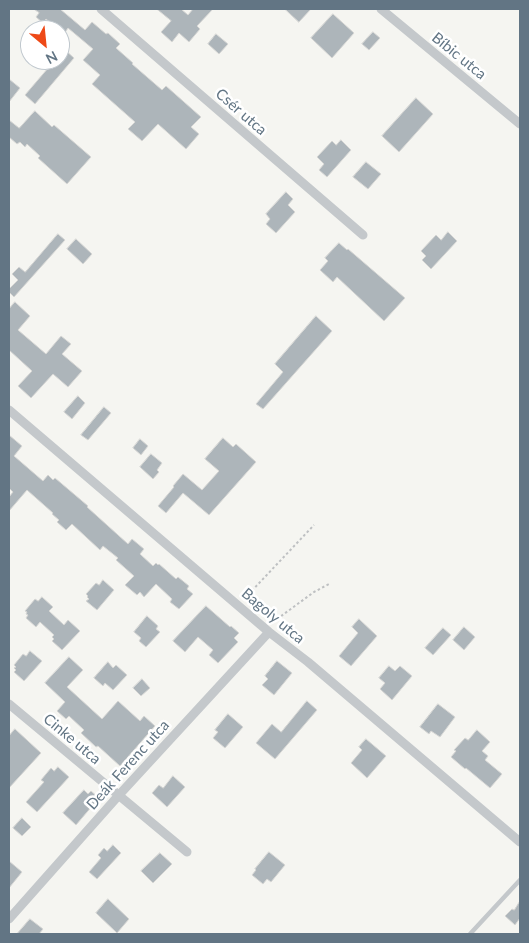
<!DOCTYPE html>
<meta charset="utf-8">
<style>
body{margin:0}
#map{position:relative;width:529px;height:943px;overflow:hidden;background:#f5f5f1;font-family:Lato,sans-serif}
canvas{display:block}
.frame{position:absolute;inset:0;border:10px solid #627584;pointer-events:none}
.north{position:absolute;left:20px;top:20px;width:50px;height:50px;box-sizing:border-box;background:#fff;border:1px solid #c0c8ce;border-radius:50%;rotate:152deg;font-size:14px;font-weight:700;line-height:20px;text-align:center;color:#627584}
.north::after{content:'';display:block;margin:auto;width:18px;height:22px;background:#ee4917;clip-path:polygon(50% 0,100% 100%,50% 72%,0 100%)}
</style>
<div id="map">
<canvas width="529" height="943"></canvas>
<div class="frame"></div>
<div class="north">N</div>
</div>
<script>
const context = document.querySelector('canvas').getContext('2d');
context.lineJoin = 'round';
function fillPath(path, color) {
  context.fillStyle = color;
  context.fill(path, 'evenodd');
}
function stroke(path, color, width, dash) {
  context.strokeStyle = color;
  context.lineWidth = width;
  context.lineCap = dash ? 'butt' : 'round';
  context.setLineDash(dash || []);
  context.stroke(path);
}
function label(font, color, halo, rows, align = 'center') {
  context.font = font + ' Lato,sans-serif';
  context.lineWidth = 5;
  context.setLineDash([]);
  context.textBaseline = 'middle';
  context.strokeStyle = halo;
  context.fillStyle = color;
  for (const [text, x, y, turn = 0] of rows) {
    context.save();
    context.translate(x, y);
    context.rotate((+turn || 0) * Math.PI / 180);
    context.textAlign = isNaN(turn) ? turn : align;
    if (halo) context.strokeText(text, 0, 0);
    context.fillText(text, 0, 0);
    context.restore();
  }
}
const building = new Path2D(`
 M 34,9 L 60,9 L 85,30 L 92,22 L 106,34 L 108,33 L 120,44 L 116,48 L 133,63 L 132,64 L 162,90 L 166,86 L 201,117 L 191,127 L 199,134 L 186,149 L 158,124 L 142,141 L 128,129 L 135,122 L 92,84 L 100,75 L 83,60 L 93,49 L 68,28 L 64,34 L 46,19 L 43,23 L 36,17 L 39,13 Z
 M 157,9 L 181,9 L 188,15 L 193,9 L 213,9 L 197,26 L 200,29 L 189,42 L 179,33 L 172,42 L 161,32 L 171,21 Z
 M 285,9 L 311,9 L 299,22 Z
 M 333,14 L 354,33 L 332,58 L 311,38 Z
 M 373,32 L 380,38 L 369,50 L 362,44 Z
 M 216,34 L 228,44 L 219,54 L 208,44 Z
 M 64,49 L 74,58 L 35,104 L 25,95 L 55,60 L 60,60 L 60,54 Z
 M 9,79 L 20,88 L 9,102 Z
 M 416,98 L 433,114 L 399,152 L 382,136 Z
 M 35,111 L 52,127 L 54,125 L 91,157 L 67,184 L 38,158 L 40,156 L 27,144 L 25,147 L 20,142 L 17,144 L 9,137 L 9,120 L 19,128 Z
 M 341,140 L 351,150 L 327,177 L 319,170 L 324,164 L 317,157 L 332,141 L 336,145 Z
 M 366,162 L 381,174 L 368,189 L 353,177 Z
 M 286,192 L 293,199 L 288,205 L 295,212 L 276,233 L 266,224 L 270,219 L 266,214 Z
 M 448,232 L 457,241 L 431,269 L 422,260 L 426,256 L 421,251 L 436,235 L 441,240 Z
 M 58,234 L 65,240 L 14,297 L 9,292 L 9,289 L 18,280 L 12,274 L 19,267 L 25,272 Z
 M 76,239 L 92,254 L 83,264 L 67,249 Z
 M 339,243 L 347,250 L 348,249 L 405,298 L 384,321 L 337,277 L 333,282 L 320,270 L 328,261 L 325,258 Z
 M 15,302 L 30,316 L 18,330 L 46,354 L 61,336 L 71,344 L 62,354 L 82,371 L 68,387 L 53,374 L 31,398 L 18,386 L 32,371 L 9,350 L 9,309 Z
 M 316,316 L 332,331 L 263,409 L 256,404 L 283,372 L 275,364 Z
 M 78,396 L 85,403 L 72,419 L 64,412 Z
 M 104,407 L 111,413 L 88,440 L 81,435 Z
 M 9,435 L 22,446 L 14,456 L 43,481 L 48,475 L 53,480 L 55,478 L 88,506 L 87,507 L 128,544 L 132,539 L 144,549 L 140,554 L 153,566 L 156,563 L 158,565 L 159,564 L 176,579 L 178,577 L 189,586 L 187,589 L 193,594 L 179,609 L 170,602 L 172,599 L 156,584 L 144,597 L 140,592 L 137,595 L 125,585 L 134,576 L 116,560 L 118,558 L 103,546 L 100,550 L 72,524 L 66,530 L 57,522 L 59,520 L 52,514 L 53,513 L 27,490 L 9,511 L 9,497 L 13,492 L 9,488 Z
 M 223,438 L 233,447 L 236,444 L 256,462 L 209,515 L 183,493 L 166,513 L 158,506 L 174,487 L 173,486 L 183,474 L 202,490 L 219,471 L 205,459 Z
 M 140,439 L 148,446 L 141,455 L 133,448 Z
 M 151,454 L 162,463 L 157,470 L 159,472 L 153,479 L 140,467 Z
 M 103,580 L 114,590 L 97,610 L 86,601 L 89,599 L 87,597 L 88,596 L 86,594 L 96,583 L 99,585 Z
 M 42,597 L 53,607 L 49,611 L 64,625 L 68,620 L 80,631 L 62,650 L 52,641 L 54,639 L 52,637 L 54,635 L 40,622 L 36,627 L 26,618 L 28,615 L 26,614 L 27,612 L 25,611 L 35,599 L 38,601 Z
 M 206,606 L 230,627 L 231,626 L 239,633 L 234,638 L 238,642 L 218,663 L 209,655 L 213,650 L 198,637 L 185,652 L 173,641 Z
 M 147,616 L 158,626 L 156,629 L 160,632 L 146,647 L 139,641 L 141,638 L 134,632 Z
 M 359,619 L 377,636 L 351,666 L 339,656 L 358,633 L 352,627 Z
 M 464,627 L 475,637 L 464,650 L 453,640 Z
 M 443,628 L 451,635 L 433,655 L 425,648 Z
 M 30,651 L 42,661 L 24,681 L 14,672 L 16,670 L 14,668 L 16,667 L 14,665 L 23,654 L 26,656 Z
 M 69,657 L 83,670 L 67,687 L 102,719 L 118,701 L 140,721 L 144,716 L 155,726 L 120,766 L 98,746 L 96,747 L 81,733 L 84,730 L 69,716 L 66,719 L 57,711 L 65,702 L 45,683 Z
 M 277,661 L 292,673 L 274,695 L 262,685 L 268,679 L 265,676 Z
 M 108,662 L 113,668 L 116,665 L 127,675 L 113,690 L 105,683 L 103,686 L 94,678 Z
 M 389,666 L 395,671 L 400,666 L 412,676 L 392,700 L 380,689 L 385,683 L 379,678 Z
 M 142,679 L 150,688 L 141,696 L 133,688 Z
 M 307,701 L 317,710 L 275,759 L 256,743 L 272,724 L 281,732 Z
 M 438,704 L 455,717 L 440,737 L 431,731 L 429,734 L 420,727 Z
 M 228,714 L 243,727 L 225,748 L 213,738 L 218,732 L 215,730 Z
 M 15,729 L 41,753 L 9,788 L 9,736 Z
 M 477,730 L 490,742 L 482,751 L 488,756 L 485,760 L 502,774 L 490,788 L 466,768 L 465,769 L 451,757 L 456,751 L 454,750 L 465,738 L 468,740 Z
 M 366,739 L 386,756 L 367,778 L 351,763 L 362,750 L 359,747 Z
 M 58,767 L 69,777 L 37,812 L 26,802 L 44,782 L 41,780 L 51,768 L 54,771 Z
 M 173,776 L 185,787 L 167,807 L 152,793 L 159,785 L 163,788 Z
 M 84,790 L 88,794 L 91,791 L 99,798 L 76,825 L 63,813 Z
 M 22,818 L 31,827 L 22,836 L 13,828 Z
 M 113,845 L 121,853 L 97,879 L 89,872 L 101,858 L 98,855 L 104,848 L 107,851 Z
 M 269,852 L 285,865 L 271,882 L 267,879 L 263,884 L 252,875 L 256,870 L 255,869 Z
 M 160,853 L 172,864 L 153,883 L 141,871 Z
 M 9,861 L 22,872 L 9,888 Z
 M 108,899 L 129,919 L 117,933 L 96,913 Z
 M 520,901 L 520,918 L 515,925 L 505,916 L 512,909 L 514,910 Z
 M 30,919 L 43,929 L 39,934 L 17,934 Z`);
const path = new Path2D(`
 M 245,598 L 314,525
 M 273,622 L 314,592 L 329,584`);
const service = new Path2D(`
 M 470,934 L 520,880`);
const minor = new Path2D(`
 M 101,9 L 363,235
 M 381,9 L 520,124
 M 9,410 L 269,632 L 308,662 L 520,842
 M 9,704 L 187,852
 M 9,919 L 119,795 L 269,632`);
const streetNames = [
 ["Bíbic utca",459,56,39],
 ["Csér utca",241,112,41],
 ["Bagoly utca",273,616,40],
 ["Cinke utca",72,739,40],
 ["Deák Ferenc utca",128,765,-48]
];
fillPath(building, '#adb5ba');
stroke(building, '#d6d6d4', 1);
stroke(path, '#bec0c2', 2, [2.5, 2.5]);
stroke(service, '#c4c8cb', 4.5);
stroke(minor, '#c4c8cb', 9);
label('15px', '#627584', '#fff', streetNames);
</script>
